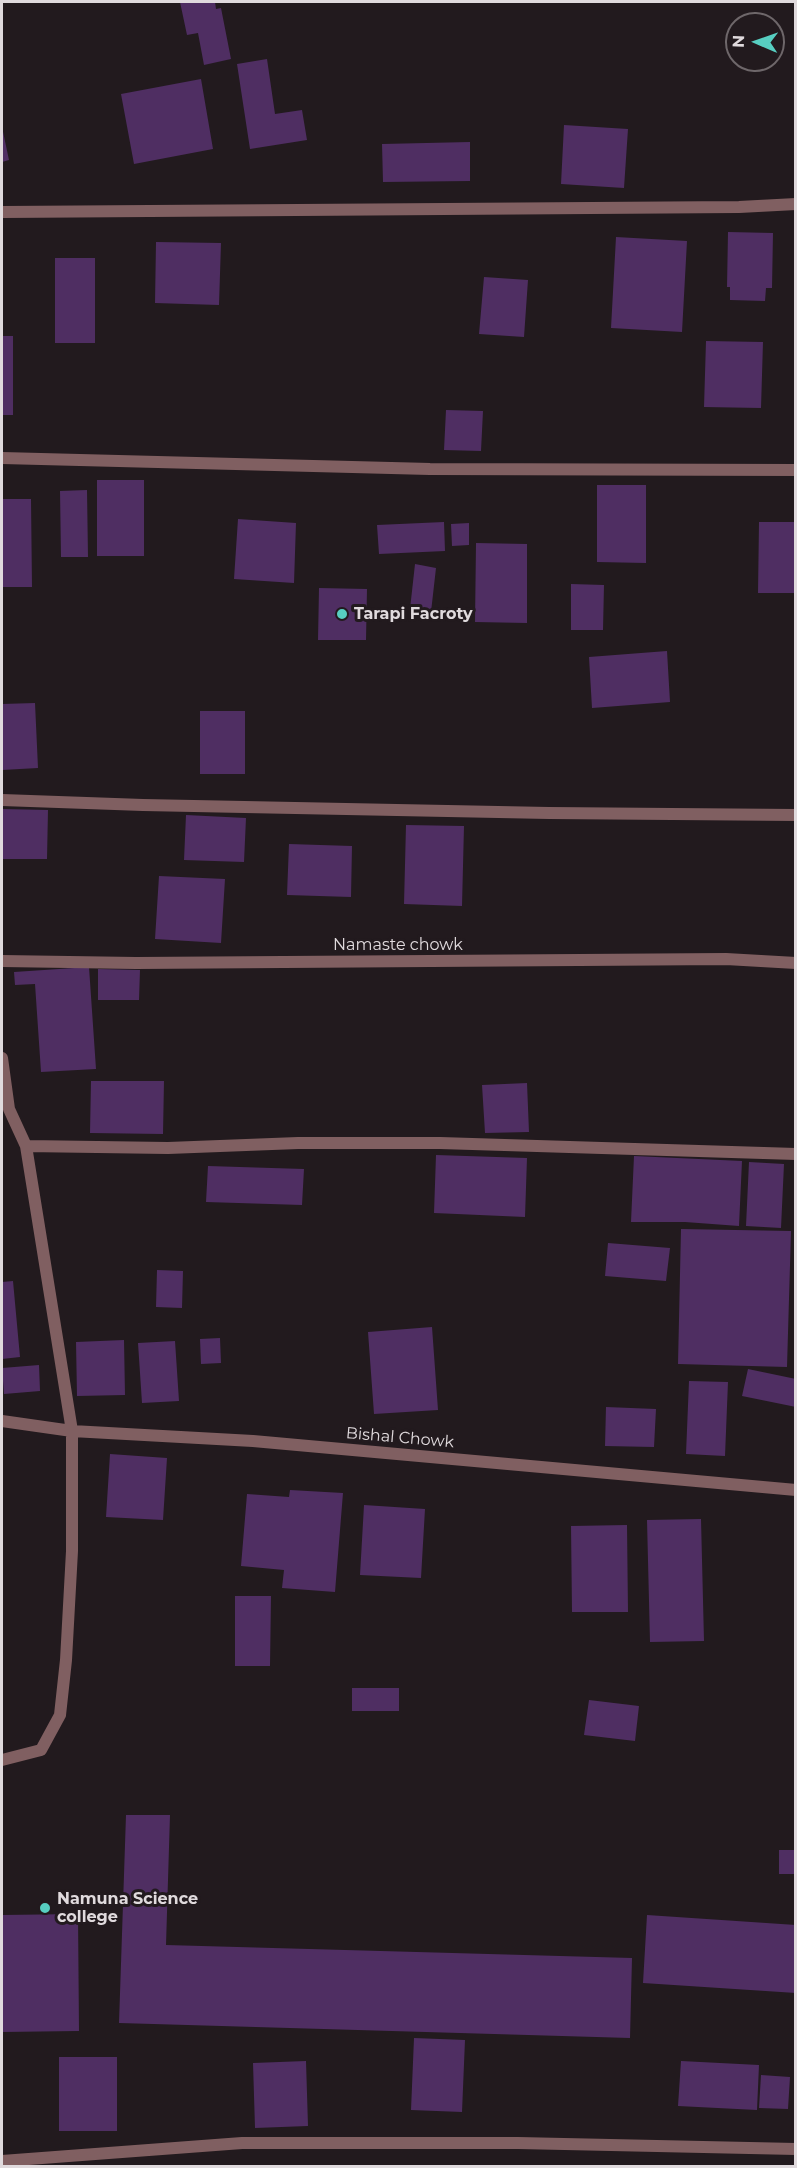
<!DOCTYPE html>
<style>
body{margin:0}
#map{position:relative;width:797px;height:2168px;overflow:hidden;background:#221a1e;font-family:Montserrat,sans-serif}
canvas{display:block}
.frame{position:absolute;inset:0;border:3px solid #e0dadd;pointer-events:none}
.north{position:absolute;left:725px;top:12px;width:60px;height:60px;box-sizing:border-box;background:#221a1e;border:2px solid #6e676a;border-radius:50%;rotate:272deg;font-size:16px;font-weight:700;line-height:24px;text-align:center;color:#e0dadd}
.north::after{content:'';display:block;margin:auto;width:21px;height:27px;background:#57cec1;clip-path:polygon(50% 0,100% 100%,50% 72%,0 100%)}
</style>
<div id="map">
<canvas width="797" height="2168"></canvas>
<div class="frame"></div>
<div class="north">N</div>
</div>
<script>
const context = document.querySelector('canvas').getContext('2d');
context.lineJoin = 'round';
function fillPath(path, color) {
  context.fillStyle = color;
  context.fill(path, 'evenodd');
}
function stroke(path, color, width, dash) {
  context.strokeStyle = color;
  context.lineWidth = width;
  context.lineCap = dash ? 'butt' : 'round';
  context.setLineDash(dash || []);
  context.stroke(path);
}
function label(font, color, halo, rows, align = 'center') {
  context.font = font + ' Montserrat,sans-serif';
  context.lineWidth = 6;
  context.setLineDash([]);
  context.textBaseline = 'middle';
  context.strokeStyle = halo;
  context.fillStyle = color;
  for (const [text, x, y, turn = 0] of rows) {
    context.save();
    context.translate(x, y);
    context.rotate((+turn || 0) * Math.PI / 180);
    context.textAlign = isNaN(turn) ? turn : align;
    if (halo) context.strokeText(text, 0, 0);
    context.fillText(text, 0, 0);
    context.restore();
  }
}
const building = new Path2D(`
 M 180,2 L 215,2 L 216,9 L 221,8 L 231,59 L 204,65 L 198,33 L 187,35 Z
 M 267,59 L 275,114 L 302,110 L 307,140 L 250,149 L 237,64 Z
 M 201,79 L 213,149 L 134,164 L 121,94 Z
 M 564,125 L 628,129 L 624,188 L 561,184 Z
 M 2,127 L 9,160 L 2,162 Z
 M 470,142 L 470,181 L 383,182 L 382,144 Z
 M 728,232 L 773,233 L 772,288 L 766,288 L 765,301 L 730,300 L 730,287 L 727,287 Z
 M 616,237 L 687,241 L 682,332 L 611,328 Z
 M 156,242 L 221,243 L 219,305 L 155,303 Z
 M 55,258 L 95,258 L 95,343 L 55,343 Z
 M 484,277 L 528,280 L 524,337 L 479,334 Z
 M 2,336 L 13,336 L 13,415 L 2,415 Z
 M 706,341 L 763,342 L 761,408 L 704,407 Z
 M 446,410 L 483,411 L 481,451 L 444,450 Z
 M 97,480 L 144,480 L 144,556 L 97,556 Z
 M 597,485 L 646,485 L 646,563 L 597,562 Z
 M 87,490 L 88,557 L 61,557 L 60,491 Z
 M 2,499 L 31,499 L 32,587 L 2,587 Z
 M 238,519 L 296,523 L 294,583 L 234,579 Z
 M 444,522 L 445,551 L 379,554 L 377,525 Z
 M 759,522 L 795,522 L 794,593 L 758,593 Z
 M 469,523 L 469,545 L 452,546 L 451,524 Z
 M 476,543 L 527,544 L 527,623 L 475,622 Z
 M 415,564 L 436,568 L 431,612 L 410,609 Z
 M 571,584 L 604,585 L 603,630 L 571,630 Z
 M 319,588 L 367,589 L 366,640 L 318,640 Z
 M 667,651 L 670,702 L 592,708 L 589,657 Z
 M 35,703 L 38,768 L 2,770 L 2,704 Z
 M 200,711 L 245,711 L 245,774 L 200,774 Z
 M 2,809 L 48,810 L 47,859 L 2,859 Z
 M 186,815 L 246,818 L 244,862 L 184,860 Z
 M 406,825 L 464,826 L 462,906 L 404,904 Z
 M 289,844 L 352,846 L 351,897 L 287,895 Z
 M 159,876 L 225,879 L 221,943 L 155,939 Z
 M 89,967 L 96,1069 L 41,1072 L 35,984 L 15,985 L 14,972 Z
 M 98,969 L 140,970 L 139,1000 L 98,1000 Z
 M 91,1081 L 164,1081 L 163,1134 L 90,1133 Z
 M 527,1083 L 529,1132 L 485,1133 L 482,1085 Z
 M 436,1155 L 527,1158 L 525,1217 L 434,1213 Z
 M 634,1156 L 742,1161 L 739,1226 L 685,1222 L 631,1222 Z
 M 749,1162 L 784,1164 L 781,1228 L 746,1226 Z
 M 208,1166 L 304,1169 L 302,1205 L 206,1202 Z
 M 681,1229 L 791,1231 L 787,1367 L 678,1364 Z
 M 608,1243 L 670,1248 L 666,1281 L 605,1276 Z
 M 157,1270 L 183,1271 L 182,1308 L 156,1307 Z
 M 13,1281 L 20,1357 L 2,1359 L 2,1282 Z
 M 432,1327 L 438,1410 L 374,1414 L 368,1332 Z
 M 220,1338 L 221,1363 L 201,1364 L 200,1339 Z
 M 124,1340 L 125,1395 L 77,1396 L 76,1342 Z
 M 175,1341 L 179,1401 L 142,1403 L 138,1343 Z
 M 39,1365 L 40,1391 L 4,1394 L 2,1368 Z
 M 748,1369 L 796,1379 L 796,1407 L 742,1396 Z
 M 689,1381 L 728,1382 L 725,1456 L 686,1454 Z
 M 606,1407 L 656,1409 L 654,1447 L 605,1446 Z
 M 110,1454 L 167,1458 L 163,1520 L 106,1517 Z
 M 290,1490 L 343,1493 L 335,1592 L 282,1588 L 284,1570 L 241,1566 L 247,1494 L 289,1497 Z
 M 364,1505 L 425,1509 L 421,1578 L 360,1575 Z
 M 701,1519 L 704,1641 L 650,1642 L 647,1520 Z
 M 627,1525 L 628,1612 L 572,1612 L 571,1526 Z
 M 235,1596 L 271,1596 L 270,1666 L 235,1666 Z
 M 352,1688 L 399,1688 L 399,1711 L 352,1711 Z
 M 589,1700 L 639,1706 L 635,1741 L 584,1735 Z
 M 126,1815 L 170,1815 L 166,1945 L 632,1958 L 630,2038 L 119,2023 Z
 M 779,1850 L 796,1850 L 796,1874 L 779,1874 Z
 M 78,1914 L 79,2031 L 2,2032 L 2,1915 Z
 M 647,1915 L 796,1925 L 796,1993 L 643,1983 Z
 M 414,2038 L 465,2040 L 462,2112 L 411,2110 Z
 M 59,2057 L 117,2057 L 117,2131 L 59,2131 Z
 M 306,2061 L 308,2126 L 255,2128 L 253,2063 Z
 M 681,2061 L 759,2065 L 757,2110 L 678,2106 Z
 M 761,2075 L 790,2077 L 788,2109 L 759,2108 Z`);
const street = new Path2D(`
 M 2,212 L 739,207 L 796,204
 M 2,458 L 430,469 L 796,470
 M 2,800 L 143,805 L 549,813 L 796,815
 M 2,961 L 136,963 L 726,959 L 796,963
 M 2,1058 L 9,1109 L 26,1146 L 72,1431 L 72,1551 L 66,1660 L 60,1715 L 41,1750 L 2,1760
 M 26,1146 L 168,1148 L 298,1143 L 440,1143 L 796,1154
 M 2,1421 L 72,1431 L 253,1441 L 796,1490
 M 2,2161 L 242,2143 L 518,2143 L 796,2149`);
const markers = [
 [342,614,6,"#57cec1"],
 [45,1908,6,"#57cec1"]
];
const poiNames = [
 ["Tarapi Facroty",354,614],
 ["Namuna Science",57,1899],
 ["college",57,1917]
];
const streetNames = [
 ["Namaste chowk",398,945],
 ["Bishal Chowk",400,1438,5]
];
fillPath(building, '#4f2e62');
stroke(street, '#805f61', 12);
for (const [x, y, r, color] of markers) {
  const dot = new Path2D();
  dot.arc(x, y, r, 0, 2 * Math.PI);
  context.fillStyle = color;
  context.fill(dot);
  stroke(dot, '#221a1e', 2);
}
label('bold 16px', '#e0dadd', '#221a1e', poiNames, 'left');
label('16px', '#e0dadd', '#221a1e', streetNames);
</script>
